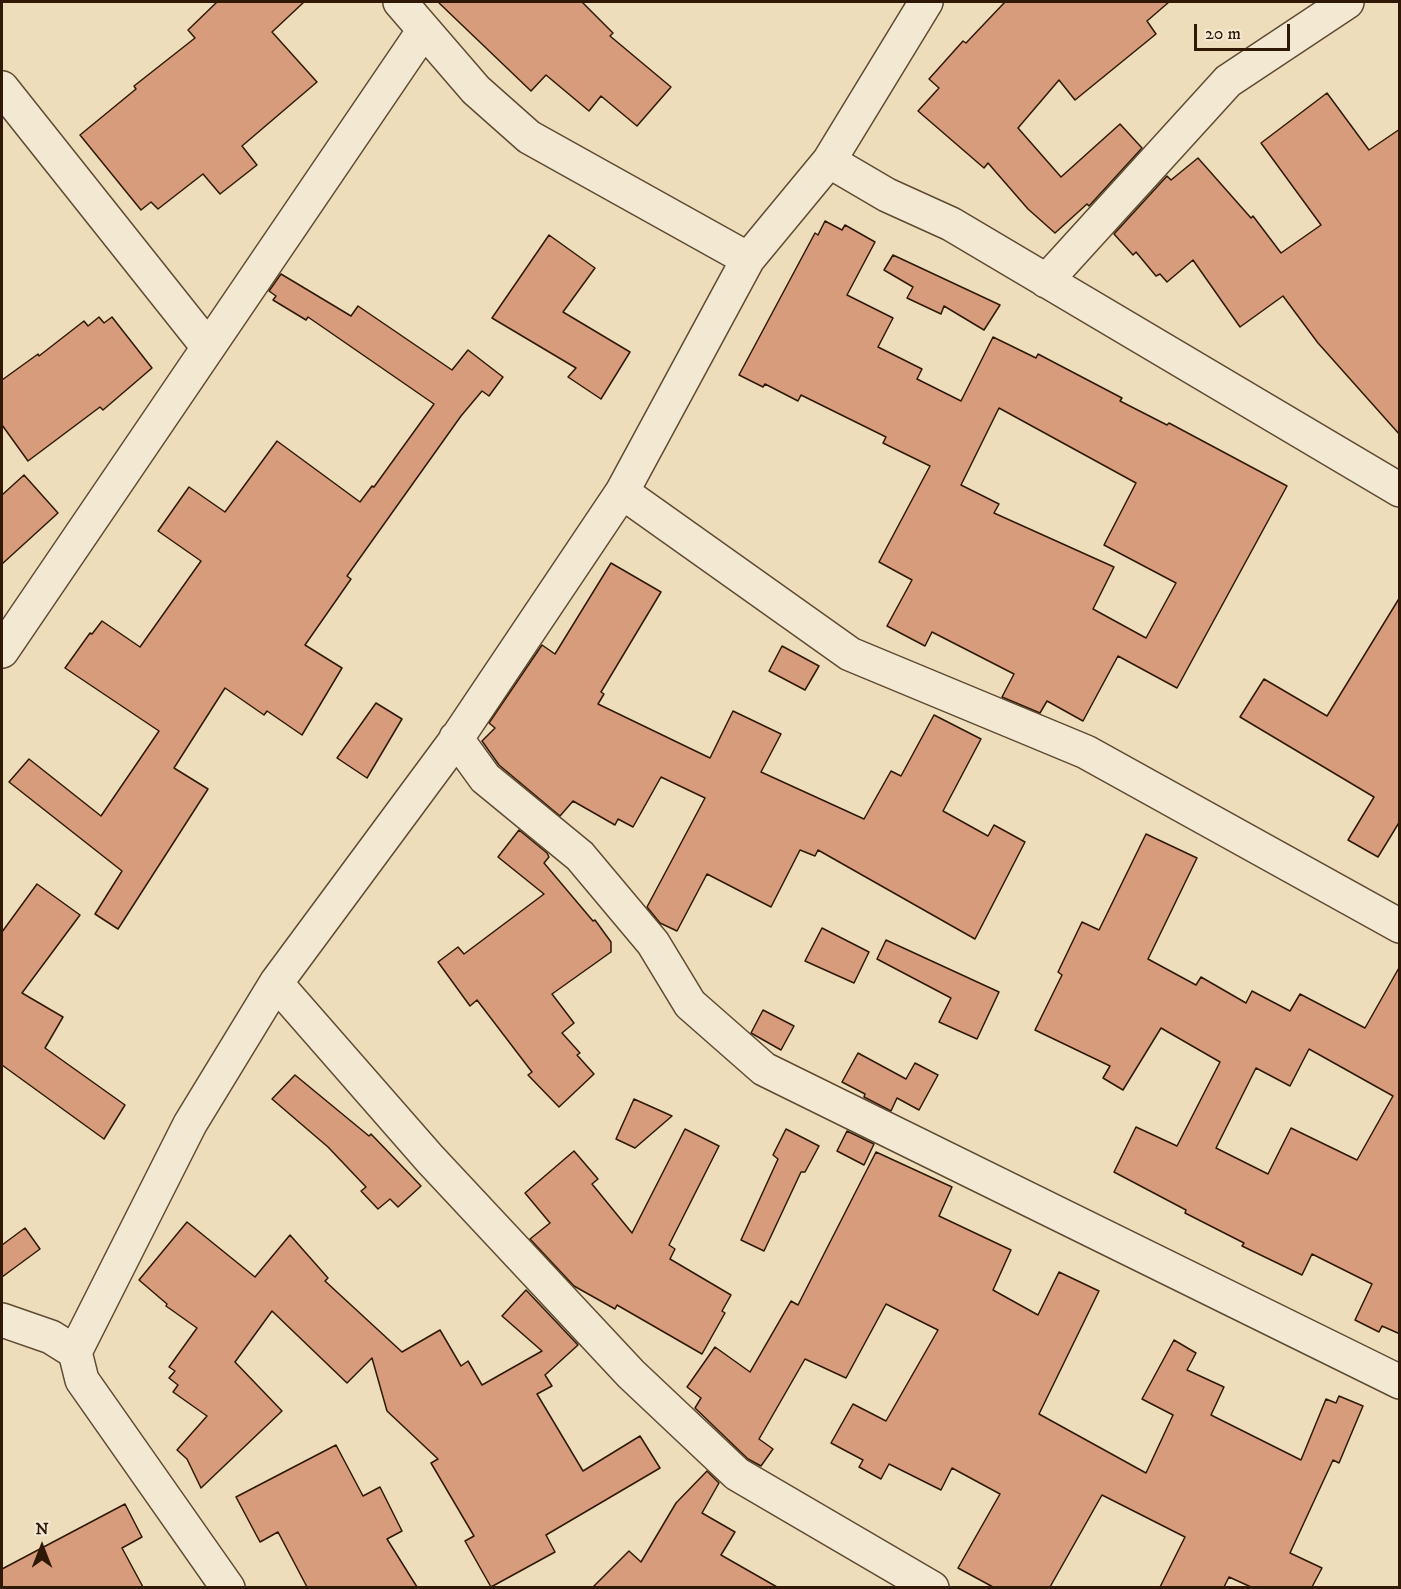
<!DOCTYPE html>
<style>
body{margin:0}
#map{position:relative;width:1401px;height:1589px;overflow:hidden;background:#edddbb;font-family:"IM FELL DW Pica",serif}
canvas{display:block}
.frame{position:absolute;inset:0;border:3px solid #301904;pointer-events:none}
.north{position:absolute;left:12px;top:1517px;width:60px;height:60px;-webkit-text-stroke:4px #f3e9d3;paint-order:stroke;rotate:0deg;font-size:16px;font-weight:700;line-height:24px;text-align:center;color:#301904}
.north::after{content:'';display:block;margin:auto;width:21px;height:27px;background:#301904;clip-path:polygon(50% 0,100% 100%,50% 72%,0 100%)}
.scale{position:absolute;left:1194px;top:24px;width:96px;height:27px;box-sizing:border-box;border:3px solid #301904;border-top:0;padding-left:8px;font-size:18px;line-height:21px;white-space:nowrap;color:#301904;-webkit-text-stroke:4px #f3e9d3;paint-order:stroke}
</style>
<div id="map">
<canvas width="1401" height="1589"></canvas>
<div class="frame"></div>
<div class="north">N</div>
<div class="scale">20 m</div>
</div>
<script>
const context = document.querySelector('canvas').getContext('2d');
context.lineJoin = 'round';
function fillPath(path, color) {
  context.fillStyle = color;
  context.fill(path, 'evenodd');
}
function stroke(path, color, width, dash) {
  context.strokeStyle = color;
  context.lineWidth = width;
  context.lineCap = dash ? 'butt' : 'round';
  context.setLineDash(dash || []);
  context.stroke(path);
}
const building = new Path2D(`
 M 217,2 L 304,2 L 272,32 L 317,82 L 242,146 L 257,165 L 220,194 L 203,174 L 158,209 L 151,202 L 141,210 L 80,135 L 136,89 L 134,86 L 195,38 L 188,30 Z
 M 438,2 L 582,2 L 613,33 L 610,36 L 671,87 L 637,126 L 601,96 L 589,111 L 546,75 L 531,91 Z
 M 1005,2 L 1169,2 L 1147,21 L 1156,34 L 1075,100 L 1059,80 L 1018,128 L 1061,177 L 1120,124 L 1142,148 L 1089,206 L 1087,204 L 1055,233 L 1028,209 L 988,163 L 984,168 L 918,111 L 939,88 L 929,79 L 963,41 L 966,43 Z
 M 1327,93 L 1369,150 L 1400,129 L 1400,435 L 1318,343 L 1283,296 L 1240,327 L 1193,260 L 1167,282 L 1160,274 L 1156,276 L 1136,252 L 1133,255 L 1114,234 L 1167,176 L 1171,180 L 1198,158 L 1251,218 L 1253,216 L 1281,253 L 1321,225 L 1261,143 Z
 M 825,221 L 842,230 L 845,225 L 875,242 L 847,295 L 893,318 L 878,347 L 922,369 L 917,379 L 961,401 L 993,337 L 1036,358 L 1038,354 L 1122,398 L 1120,401 L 1167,425 L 1169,423 L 1287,486 L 1177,688 L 1118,656 L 1083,721 L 1047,701 L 1040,713 L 1002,697 L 1014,674 L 932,632 L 925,646 L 887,626 L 912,580 L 879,562 L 930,466 L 883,443 L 886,437 L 801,395 L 798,401 L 765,384 L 763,387 L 739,375 L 815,233 L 818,235 ZM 999,408 L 1136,483 L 1104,545 L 1176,583 L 1146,638 L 1093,609 L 1114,567 L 994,513 L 999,504 L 961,485 Z
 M 549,235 L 595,268 L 563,312 L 630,352 L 601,399 L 568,377 L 576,368 L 492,318 Z
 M 893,255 L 1000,305 L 984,330 L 944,306 L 941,314 L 907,298 L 913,287 L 884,270 Z
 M 281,274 L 351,316 L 358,306 L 452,370 L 468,350 L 503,377 L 489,396 L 482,391 L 461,416 L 347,576 L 351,579 L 305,645 L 342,668 L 302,735 L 267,711 L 264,715 L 225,688 L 174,768 L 208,789 L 118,929 L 95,914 L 122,871 L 9,782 L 29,759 L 101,816 L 159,731 L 65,668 L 90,633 L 92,634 L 102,621 L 140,647 L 201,561 L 158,531 L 189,487 L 225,512 L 277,441 L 360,502 L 372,486 L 374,487 L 434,404 L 308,317 L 306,320 L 273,300 L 276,296 L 269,291 Z
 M 99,317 L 104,323 L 112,317 L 152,368 L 103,410 L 100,407 L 28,461 L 2,425 L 2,380 L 38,354 L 39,356 L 84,321 L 88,326 Z
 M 24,475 L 58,513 L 2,564 L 2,495 Z
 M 611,563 L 661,592 L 601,692 L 604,694 L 598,704 L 710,758 L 733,711 L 781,734 L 761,772 L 864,819 L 891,771 L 901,776 L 934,715 L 981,739 L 943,811 L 988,836 L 994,825 L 1025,842 L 975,939 L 818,850 L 815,856 L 800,850 L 771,907 L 707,874 L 677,931 L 660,923 L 647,907 L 705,798 L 661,777 L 633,827 L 618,819 L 615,825 L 573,801 L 560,816 L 499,765 L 482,741 L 495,728 L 489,723 L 542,645 L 555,654 Z
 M 1400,597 L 1400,821 L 1378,857 L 1348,840 L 1374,797 L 1240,717 L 1264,679 L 1327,716 Z
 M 782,646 L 819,666 L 805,690 L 769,671 Z
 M 376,703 L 402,719 L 367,778 L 337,758 Z
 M 519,830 L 547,853 L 549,857 L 544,863 L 593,921 L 595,920 L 611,942 L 611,952 L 552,994 L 574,1023 L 562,1033 L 580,1053 L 577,1055 L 594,1074 L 559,1107 L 528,1075 L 532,1072 L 477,1000 L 470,1006 L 438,962 L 458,947 L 464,954 L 544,894 L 498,857 Z
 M 1146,834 L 1197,858 L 1148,959 L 1196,985 L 1201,977 L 1246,1003 L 1252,991 L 1290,1011 L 1300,994 L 1365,1028 L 1400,966 L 1400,1334 L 1382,1326 L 1379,1332 L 1355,1320 L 1372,1284 L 1312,1254 L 1302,1275 L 1242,1246 L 1244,1243 L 1185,1213 L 1186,1210 L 1114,1172 L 1136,1127 L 1177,1146 L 1220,1062 L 1161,1028 L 1123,1090 L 1103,1078 L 1110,1066 L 1035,1030 L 1062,975 L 1058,972 L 1082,922 L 1099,930 ZM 1309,1049 L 1393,1096 L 1357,1160 L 1291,1128 L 1268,1174 L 1216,1148 L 1256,1068 L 1290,1086 Z
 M 37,884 L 80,915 L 22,993 L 63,1017 L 45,1048 L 125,1105 L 104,1139 L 2,1065 L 2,932 Z
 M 822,928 L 869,952 L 854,983 L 805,961 Z
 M 886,940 L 999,992 L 977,1039 L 939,1022 L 951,998 L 877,959 Z
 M 763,1010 L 794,1026 L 781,1050 L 751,1033 Z
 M 858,1053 L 906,1079 L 915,1063 L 938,1075 L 919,1110 L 897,1098 L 891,1111 L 864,1097 L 865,1094 L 842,1082 Z
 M 295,1075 L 369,1136 L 371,1134 L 421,1186 L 398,1207 L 390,1199 L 378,1209 L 361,1191 L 366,1187 L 328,1147 L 272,1099 Z
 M 634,1099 L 672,1116 L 635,1148 L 616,1139 Z
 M 685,1129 L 719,1146 L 669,1245 L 675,1249 L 670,1259 L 731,1295 L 722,1311 L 725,1313 L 702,1354 L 617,1305 L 615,1309 L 574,1286 L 530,1239 L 550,1223 L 525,1193 L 574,1151 L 598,1179 L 592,1184 L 632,1233 Z
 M 786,1129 L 819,1146 L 805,1172 L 801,1172 L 764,1251 L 741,1240 L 778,1159 L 773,1155 Z
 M 847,1131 L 874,1144 L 864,1165 L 837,1151 Z
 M 876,1152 L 952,1187 L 939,1216 L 1011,1250 L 993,1290 L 1038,1315 L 1059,1272 L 1099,1291 L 1039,1414 L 1146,1473 L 1173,1415 L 1142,1399 L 1174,1340 L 1196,1353 L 1187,1370 L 1224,1387 L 1211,1415 L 1301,1460 L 1326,1399 L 1336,1403 L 1339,1396 L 1363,1406 L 1339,1463 L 1333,1460 L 1290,1553 L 1322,1568 L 1312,1587 L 1251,1587 L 1229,1577 L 1224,1587 L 1160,1587 L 1185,1537 L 1102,1495 L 1050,1587 L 993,1587 L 958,1568 L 1000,1494 L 952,1468 L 941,1490 L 889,1464 L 881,1479 L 859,1467 L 863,1460 L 831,1443 L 853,1404 L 886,1421 L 938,1330 L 886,1304 L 846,1378 L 805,1359 L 759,1439 L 773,1449 L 761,1466 L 748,1459 L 695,1408 L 701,1398 L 687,1387 L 715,1347 L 750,1372 L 791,1301 L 798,1305 Z
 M 187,1222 L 255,1277 L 290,1235 L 328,1278 L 325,1281 L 402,1352 L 440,1330 L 461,1366 L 468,1361 L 482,1385 L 542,1351 L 502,1316 L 526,1290 L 578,1345 L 545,1375 L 552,1386 L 537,1394 L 583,1471 L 640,1436 L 660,1468 L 546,1535 L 555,1552 L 491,1587 L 465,1541 L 474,1536 L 431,1463 L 438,1459 L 387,1411 L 372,1358 L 347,1383 L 272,1311 L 235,1362 L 282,1411 L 201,1488 L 187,1459 L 177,1450 L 207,1416 L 173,1392 L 178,1385 L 169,1378 L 175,1371 L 169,1367 L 197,1328 L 166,1306 L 167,1304 L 139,1280 Z
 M 25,1228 L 40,1249 L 2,1277 L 2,1245 Z
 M 336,1445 L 363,1496 L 380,1487 L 402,1531 L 387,1539 L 417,1587 L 307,1587 L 278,1532 L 260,1542 L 236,1497 Z
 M 707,1471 L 719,1483 L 702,1513 L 735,1532 L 721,1555 L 777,1587 L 593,1587 L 629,1551 L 641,1562 L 676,1503 Z
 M 125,1504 L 142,1537 L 122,1548 L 143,1587 L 2,1587 L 2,1569 Z`);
const minor = new Path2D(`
 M 400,2 L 476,90 L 529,137 L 748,259
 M 2,88 L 208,347
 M 829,161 L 887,195 L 951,224 L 1400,490
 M 1046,281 L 1228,81 L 1347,2
 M 622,492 L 850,654 L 1086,752 L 1400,926
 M 2,651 L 424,30
 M 456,738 L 485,778 L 580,856 L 653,943 L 690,1004 L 764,1069 L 1400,1382
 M 276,983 L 430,1159 L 631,1374 L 737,1474 L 932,1588
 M 2,1320 L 51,1337 L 75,1352 L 190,1124 L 276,983 L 455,741 L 622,492 L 748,259 L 829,161 L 926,2
 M 75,1352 L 82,1380 L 228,1588`);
fillPath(building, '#d69c7c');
stroke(building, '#301904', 1.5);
stroke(minor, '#5f4a32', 36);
stroke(minor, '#f3e9d3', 33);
</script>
